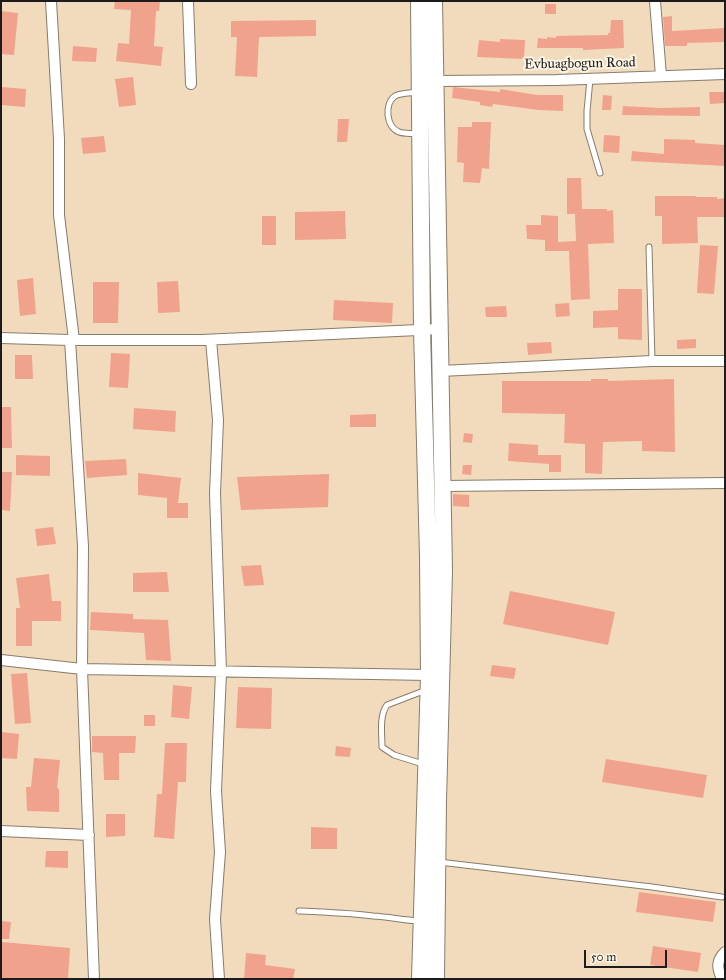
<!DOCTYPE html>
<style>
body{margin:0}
#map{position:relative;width:726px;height:980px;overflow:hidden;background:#f2dbbc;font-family:"IM FELL Great Primer",serif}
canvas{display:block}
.frame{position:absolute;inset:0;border:2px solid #1c1c1c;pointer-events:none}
.scale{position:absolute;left:584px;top:950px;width:83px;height:18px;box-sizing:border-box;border:2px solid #1c1c1c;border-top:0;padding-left:5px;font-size:12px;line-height:14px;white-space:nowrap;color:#1c1c1c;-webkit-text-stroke:3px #fcf5e5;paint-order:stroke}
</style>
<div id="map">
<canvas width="726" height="980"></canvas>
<div class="frame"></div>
<div class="scale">50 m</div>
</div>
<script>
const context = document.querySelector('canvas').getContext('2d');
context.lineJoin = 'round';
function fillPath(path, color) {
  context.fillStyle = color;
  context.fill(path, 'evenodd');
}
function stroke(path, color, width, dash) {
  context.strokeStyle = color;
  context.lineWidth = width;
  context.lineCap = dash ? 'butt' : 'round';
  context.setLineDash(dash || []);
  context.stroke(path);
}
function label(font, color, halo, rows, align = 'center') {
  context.font = font + ' "IM FELL Great Primer",serif';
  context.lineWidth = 4;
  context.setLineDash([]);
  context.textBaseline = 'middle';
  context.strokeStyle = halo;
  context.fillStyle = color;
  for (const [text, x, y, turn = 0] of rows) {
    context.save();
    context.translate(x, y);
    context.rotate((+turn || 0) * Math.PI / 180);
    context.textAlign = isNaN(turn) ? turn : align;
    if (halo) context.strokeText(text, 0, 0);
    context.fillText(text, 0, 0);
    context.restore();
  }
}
const building = new Path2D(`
 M 115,1 L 160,1 L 159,11 L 156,11 L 154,46 L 163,47 L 161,66 L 116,61 L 118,43 L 129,44 L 131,10 L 114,9 Z
 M 545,4 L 556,4 L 556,14 L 545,14 Z
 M 1,11 L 18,13 L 14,55 L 1,54 Z
 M 672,16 L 672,31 L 725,28 L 725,42 L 687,43 L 687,46 L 665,46 L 663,17 Z
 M 316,20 L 316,36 L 259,37 L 257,77 L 235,76 L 237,37 L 231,37 L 231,21 Z
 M 611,20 L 623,20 L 624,48 L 583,50 L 583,48 L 537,48 L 538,38 L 547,39 L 547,37 L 556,38 L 556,36 L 608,35 L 608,33 L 610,33 Z
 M 500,39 L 525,40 L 524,59 L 477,57 L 479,40 L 500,42 Z
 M 73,46 L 97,48 L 96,62 L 72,61 Z
 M 133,77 L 136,105 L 119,107 L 115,79 Z
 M 1,87 L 26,89 L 25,107 L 1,105 Z
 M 453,87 L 500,92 L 500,89 L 537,95 L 563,95 L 563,111 L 539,110 L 493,104 L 492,107 L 480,105 L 480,102 L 452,98 Z
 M 709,92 L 725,92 L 725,103 L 710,104 Z
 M 603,95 L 612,96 L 611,110 L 602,110 Z
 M 623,106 L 661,108 L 700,107 L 700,116 L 622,115 Z
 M 338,119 L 349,119 L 347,142 L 337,142 Z
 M 472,122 L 491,122 L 489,169 L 482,168 L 480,183 L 463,182 L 464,163 L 457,162 L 458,127 L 472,127 Z
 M 604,135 L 620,136 L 619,153 L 603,152 Z
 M 104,136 L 106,152 L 83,154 L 81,138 Z
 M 664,139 L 695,140 L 695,143 L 725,145 L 725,166 L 631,161 L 632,151 L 664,154 Z
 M 567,178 L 581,178 L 582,209 L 607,209 L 607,211 L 613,210 L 614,243 L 588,244 L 590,299 L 571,300 L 569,251 L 545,251 L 545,240 L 527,239 L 526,225 L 541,225 L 541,215 L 558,216 L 558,242 L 576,241 L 575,214 L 567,214 Z
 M 655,196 L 696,196 L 696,197 L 717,197 L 717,199 L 725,198 L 725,217 L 697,217 L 698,243 L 662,244 L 662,216 L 655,216 Z
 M 345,211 L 346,239 L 295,240 L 295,212 Z
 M 262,216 L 276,216 L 276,245 L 262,245 Z
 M 700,245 L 718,246 L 714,294 L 697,293 Z
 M 33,278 L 36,314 L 20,316 L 17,280 Z
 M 178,281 L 180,312 L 158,313 L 157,282 Z
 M 93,282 L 119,282 L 118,323 L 93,323 Z
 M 618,289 L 642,289 L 642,340 L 618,339 L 618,327 L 593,328 L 593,311 L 618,310 Z
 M 334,300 L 393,303 L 392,323 L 333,320 Z
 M 569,303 L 570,316 L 556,317 L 555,304 Z
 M 506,306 L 507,317 L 486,317 L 485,307 Z
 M 696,339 L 696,348 L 677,349 L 677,340 Z
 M 551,342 L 552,353 L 528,355 L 527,343 Z
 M 111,353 L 130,354 L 128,388 L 109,387 Z
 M 15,355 L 32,355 L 33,379 L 15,379 Z
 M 591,379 L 608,379 L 608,381 L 674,379 L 675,452 L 642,451 L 642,441 L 603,442 L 602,474 L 585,473 L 585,444 L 564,443 L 565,414 L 502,413 L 502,381 L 591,381 Z
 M 1,407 L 11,407 L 12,448 L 1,448 Z
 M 134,408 L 176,411 L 175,432 L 133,429 Z
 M 376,414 L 376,427 L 350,427 L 350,415 Z
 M 464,433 L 473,434 L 472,443 L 463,442 Z
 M 509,443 L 538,445 L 538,455 L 561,455 L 561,472 L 549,472 L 549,464 L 508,461 Z
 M 16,455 L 50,456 L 50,476 L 16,475 Z
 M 126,459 L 127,475 L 87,478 L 85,461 Z
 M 463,465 L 472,465 L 471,475 L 462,474 Z
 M 1,472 L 12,472 L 10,511 L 1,510 Z
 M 138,473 L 181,478 L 178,503 L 188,503 L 188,518 L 167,518 L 167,498 L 138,495 Z
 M 329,474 L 328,507 L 241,510 L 237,477 Z
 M 453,494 L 469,495 L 469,507 L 453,506 Z
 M 53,527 L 56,544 L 37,546 L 35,529 Z
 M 261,565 L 264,585 L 244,586 L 241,566 Z
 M 167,572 L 169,592 L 133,592 L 133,573 Z
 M 49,574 L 52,601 L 61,601 L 61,621 L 32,621 L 32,646 L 16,646 L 16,608 L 20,608 L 16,578 Z
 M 510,591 L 615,612 L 608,645 L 503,624 Z
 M 91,612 L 133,614 L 133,619 L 168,620 L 171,661 L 146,660 L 144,633 L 90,630 Z
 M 492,665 L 516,668 L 514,679 L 490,676 Z
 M 27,673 L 31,723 L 15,724 L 11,674 Z
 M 173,685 L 192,687 L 189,719 L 171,717 Z
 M 238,687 L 272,688 L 271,729 L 236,728 Z
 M 144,715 L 155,715 L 155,726 L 144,726 Z
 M 1,732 L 19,734 L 17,759 L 1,758 Z
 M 92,736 L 136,736 L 135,753 L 119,753 L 119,780 L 104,780 L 103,753 L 92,752 Z
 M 165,743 L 187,743 L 186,782 L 178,782 L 174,839 L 154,837 L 157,794 L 162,794 Z
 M 336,746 L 351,748 L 350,757 L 335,756 Z
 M 34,758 L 60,760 L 57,788 L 59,789 L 59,812 L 27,811 L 26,787 L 31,787 Z
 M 606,759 L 707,775 L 703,798 L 602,782 Z
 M 106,814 L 125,814 L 125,836 L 106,837 Z
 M 311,827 L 337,828 L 337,849 L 311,849 Z
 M 46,851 L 68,851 L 68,868 L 45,867 Z
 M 639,892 L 716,902 L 713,922 L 636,912 Z
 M 1,921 L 11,922 L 9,939 L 1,939 Z
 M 2,942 L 70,948 L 68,979 L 1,979 Z
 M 653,946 L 701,953 L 698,972 L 650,965 Z
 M 246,953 L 266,955 L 265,965 L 295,969 L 293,979 L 244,979 Z`);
const service = new Path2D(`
 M 590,79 L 587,111 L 587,129 L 600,173
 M 417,92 C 411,93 400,93 395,96 C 384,104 386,127 399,132 C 404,134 412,133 418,134
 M 649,247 L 652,361
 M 423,764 L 394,755 L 382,747 C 382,734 379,716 387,705 L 426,690
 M 439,862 L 652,887 L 722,897
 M 299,911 C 323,912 348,913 373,916 C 389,917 403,920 419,921`);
const minor = new Path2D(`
 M 51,1 L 59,139 L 59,215 L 74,340
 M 188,1 L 191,84
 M 655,1 L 661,76
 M 437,81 L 557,80 L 725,74
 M 1,338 L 70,340 L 202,340 L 440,329
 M 70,340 L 83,546 L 82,669 L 94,979
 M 211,340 L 218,420 L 215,493 L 221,672 L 216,791 L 220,852 L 215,919 L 219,979
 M 440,371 L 652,361 L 725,361
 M 443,486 L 725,483
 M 1,660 L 82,669 L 429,675
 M 1,831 L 89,835
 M 722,979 C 717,968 716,961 725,952`);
const trunk = new Path2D(`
 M 419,1 L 422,330 L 428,557 L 429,675 L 420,979
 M 434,1 L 444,571 L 438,801 L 436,979`);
const streetNames = [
 ["Evbuagbogun Road",580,64,-1]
];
fillPath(building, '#f1a28c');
stroke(service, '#877c6c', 7);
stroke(minor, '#877c6c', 12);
stroke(trunk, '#877c6c', 18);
stroke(service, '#fff', 5);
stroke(minor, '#fff', 10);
stroke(trunk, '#fff', 16);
label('14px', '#1c1c1c', '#fcf5e5', streetNames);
</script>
